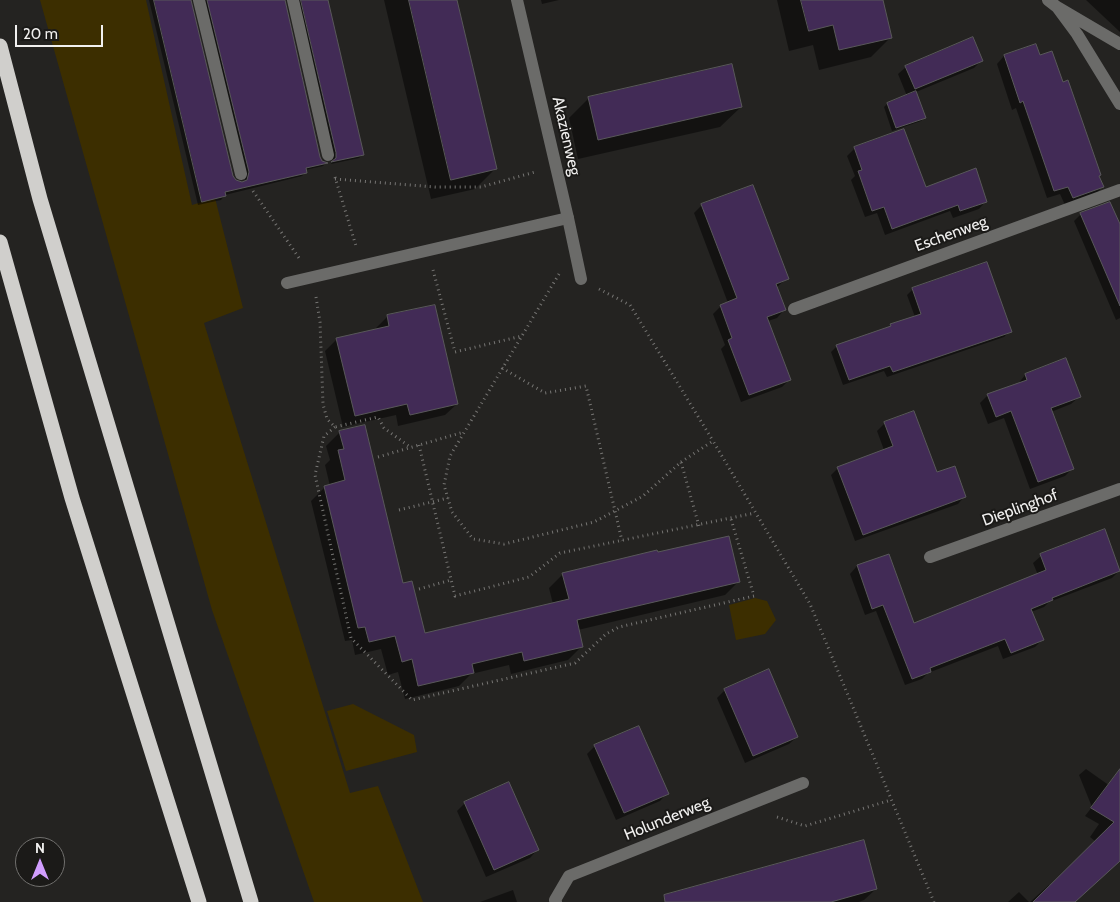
<!DOCTYPE html>
<style>
body{margin:0}
#map{position:relative;width:1120px;height:902px;overflow:hidden;background:#242321;font-family:Cabin,sans-serif}
canvas{display:block}
.north{position:absolute;left:15px;top:837px;width:50px;height:50px;box-sizing:border-box;background:#1b1a18;border:1px solid #71706e;border-radius:50%;rotate:0deg;font-size:14px;font-weight:700;line-height:20px;text-align:center;color:#f1f0ef}
.north::after{content:'';display:block;margin:auto;width:18px;height:22px;background:#d19dfe;clip-path:polygon(50% 0,100% 100%,50% 72%,0 100%)}
.scale{position:absolute;left:15px;top:25px;width:88px;height:22px;box-sizing:border-box;border:2px solid #f1f0ef;border-top:0;padding-left:6px;font-size:15px;line-height:18px;white-space:nowrap;color:#f1f0ef;-webkit-text-stroke:4px #1b1a18;paint-order:stroke}
</style>
<div id="map">
<canvas width="1120" height="902"></canvas>
<div class="north">N</div>
<div class="scale">20 m</div>
</div>
<script>
const context = document.querySelector('canvas').getContext('2d');
context.lineJoin = 'round';
function fillPath(path, color) {
  context.fillStyle = color;
  context.fill(path, 'evenodd');
}
function stroke(path, color, width, dash) {
  context.strokeStyle = color;
  context.lineWidth = width;
  context.lineCap = dash ? 'butt' : 'round';
  context.setLineDash(dash || []);
  context.stroke(path);
}
function label(font, color, halo, rows, align = 'center') {
  context.font = font + ' Cabin,sans-serif';
  context.lineWidth = 4;
  context.setLineDash([]);
  context.textBaseline = 'middle';
  context.strokeStyle = halo;
  context.fillStyle = color;
  for (const [text, x, y, turn = 0] of rows) {
    context.save();
    context.translate(x, y);
    context.rotate((+turn || 0) * Math.PI / 180);
    context.textAlign = isNaN(turn) ? turn : align;
    if (halo) context.strokeText(text, 0, 0);
    context.fillText(text, 0, 0);
    context.restore();
  }
}
const green = new Path2D(`
 M 40,0 L 146,0 L 192,205 L 215,198 L 243,308 L 204,323 L 350,793 L 378,786 L 423,902 L 314,902 L 212,610 Z
 M 755,598 L 767,601 L 776,620 L 765,634 L 736,640 L 729,605 Z
 M 353,704 L 414,735 L 417,752 L 346,771 L 327,711 Z`);
const shadow = new Path2D(`
 M 149,0 L 190,0 L 232,177 L 239,183 L 245,181 L 246,176 L 202,0 L 284,0 L 319,157 L 322,162 L 326,163 L 323,166 L 305,170 L 306,172 L 302,176 L 225,195 L 221,200 L 198,205 Z
 M 296,0 L 326,0 L 363,154 L 359,158 L 331,164 L 333,158 Z
 M 384,0 L 456,0 L 495,169 L 475,189 L 431,199 Z
 M 541,0 L 559,0 L 542,4 Z
 M 777,0 L 882,0 L 891,37 L 871,57 L 819,70 L 813,45 L 789,51 Z
 M 1086,0 L 1120,0 L 1120,32 Z
 M 1036,46 L 1102,187 L 1095,195 L 1065,205 L 1060,194 L 1047,198 L 1016,108 L 1012,110 L 997,64 L 1004,56 Z
 M 982,60 L 974,68 L 916,92 L 925,117 L 921,121 L 892,131 L 884,107 L 887,104 L 907,96 L 898,74 L 906,67 Z
 M 589,98 L 741,107 L 720,127 L 578,159 L 569,118 Z
 M 904,131 L 925,189 L 986,201 L 979,209 L 953,218 L 950,211 L 885,235 L 877,213 L 865,217 L 851,180 L 855,176 L 847,156 L 854,149 Z
 M 1110,204 L 1120,228 L 1120,318 L 1116,320 L 1074,221 L 1081,214 Z
 M 702,205 L 787,278 L 776,288 L 784,310 L 777,318 L 768,321 L 789,380 L 782,387 L 741,402 L 721,349 L 725,345 L 713,314 L 721,306 L 728,303 L 694,213 Z
 M 913,289 L 1010,331 L 1004,337 L 887,377 L 884,371 L 843,385 L 831,352 L 837,346 L 887,329 L 891,325 L 915,317 L 907,295 Z
 M 388,316 L 457,404 L 445,415 L 398,426 L 396,415 L 343,427 L 325,351 L 337,339 L 376,330 L 376,328 Z
 M 1025,375 L 1079,397 L 1071,404 L 1051,412 L 1073,468 L 1065,476 L 1030,489 L 1004,418 L 988,424 L 980,403 L 988,395 L 1018,384 Z
 M 885,423 L 936,474 L 965,496 L 958,504 L 855,541 L 831,475 L 838,468 L 884,450 L 877,431 Z
 M 340,432 L 424,635 L 553,604 L 549,588 L 563,574 L 739,581 L 725,595 L 578,630 L 582,646 L 568,660 L 511,674 L 509,665 L 471,674 L 459,686 L 405,699 L 398,672 L 388,675 L 381,649 L 355,655 L 352,640 L 345,641 L 311,501 L 325,487 L 330,486 L 325,465 L 330,460 L 326,446 Z
 M 888,555 L 913,625 L 1038,575 L 1033,563 L 1041,556 L 1120,570 L 1112,578 L 1049,602 L 1044,607 L 1031,612 L 1042,640 L 1035,647 L 1003,659 L 998,646 L 928,673 L 922,679 L 905,685 L 876,611 L 865,615 L 850,574 L 857,566 Z
 M 725,690 L 797,737 L 789,744 L 745,763 L 717,698 Z
 M 595,746 L 667,793 L 660,801 L 616,820 L 587,754 Z
 M 1086,769 L 1120,793 L 1120,857 L 1075,902 L 1030,902 L 1049,885 L 1050,886 L 1096,842 L 1090,837 L 1099,824 L 1085,816 L 1092,807 L 1079,775 Z
 M 465,803 L 537,850 L 530,858 L 486,877 L 457,811 Z
 M 876,889 L 864,900 L 859,902 L 666,902 Z
 M 513,890 L 517,902 L 480,902 Z
 M 1019,892 L 1029,902 L 1008,902 Z`);
const building = new Path2D(`
 M 154,0 L 191,0 L 233,176 L 236,180 L 242,182 L 247,180 L 249,172 L 207,0 L 285,0 L 320,157 L 322,161 L 328,163 L 306,168 L 307,173 L 225,192 L 226,196 L 202,202 Z
 M 301,0 L 328,0 L 364,155 L 331,162 L 336,158 L 336,153 Z
 M 409,0 L 457,0 L 497,169 L 451,180 Z
 M 801,0 L 883,0 L 892,38 L 839,50 L 833,25 L 809,31 Z
 M 973,37 L 983,61 L 915,89 L 905,66 Z
 M 1036,44 L 1040,55 L 1052,51 L 1063,82 L 1068,80 L 1101,175 L 1099,176 L 1104,187 L 1073,198 L 1068,187 L 1054,191 L 1023,101 L 1020,103 L 1004,55 Z
 M 732,64 L 742,107 L 598,140 L 588,97 Z
 M 916,91 L 926,118 L 896,128 L 887,103 Z
 M 904,129 L 926,187 L 976,168 L 987,202 L 960,211 L 958,205 L 892,229 L 884,207 L 872,211 L 858,171 L 862,170 L 854,147 Z
 M 753,185 L 789,279 L 776,284 L 786,310 L 767,317 L 791,380 L 749,395 L 728,340 L 732,338 L 720,305 L 737,298 L 701,204 Z
 M 1110,202 L 1120,224 L 1120,306 L 1080,213 Z
 M 987,262 L 1012,332 L 893,372 L 890,366 L 849,380 L 836,345 L 891,326 L 890,324 L 921,314 L 912,288 Z
 M 435,305 L 458,404 L 410,415 L 407,404 L 355,416 L 336,338 L 389,326 L 387,315 Z
 M 1066,358 L 1081,397 L 1051,408 L 1074,469 L 1038,482 L 1011,411 L 996,417 L 987,394 L 1027,380 L 1025,374 Z
 M 914,411 L 937,472 L 955,466 L 966,497 L 863,535 L 837,467 L 893,446 L 884,422 Z
 M 365,425 L 403,583 L 412,581 L 425,633 L 569,599 L 562,573 L 657,550 L 658,552 L 729,536 L 740,582 L 577,620 L 583,647 L 524,661 L 522,652 L 472,664 L 474,673 L 418,686 L 412,659 L 402,662 L 395,636 L 369,642 L 365,627 L 358,628 L 324,486 L 345,480 L 338,450 L 344,449 L 339,431 Z
 M 1105,529 L 1120,571 L 1052,598 L 1053,600 L 1031,609 L 1044,640 L 1011,653 L 1005,639 L 930,668 L 931,672 L 912,679 L 883,605 L 872,609 L 857,565 L 889,554 L 914,623 L 1046,570 L 1040,554 Z
 M 769,669 L 798,737 L 753,756 L 724,689 Z
 M 639,726 L 669,794 L 624,813 L 594,745 Z
 M 1120,769 L 1120,861 L 1075,902 L 1033,902 L 1114,822 L 1091,808 Z
 M 509,782 L 539,850 L 494,870 L 464,802 Z
 M 864,840 L 877,889 L 831,902 L 665,902 L 664,895 Z`);
const path = new Path2D(`
 M 335,177 L 356,246
 M 335,179 L 435,187 L 481,187 L 535,172
 M 253,191 L 299,258
 M 433,270 L 455,352 L 522,336
 M 559,274 L 450,456 L 444,485 L 452,512 L 473,539 L 504,544 L 594,522 L 643,496 L 681,462 L 699,526
 M 599,289 L 630,305 L 713,441
 M 316,297 L 320,322 L 323,404 L 327,419 L 335,427 L 378,417 L 384,428 L 410,447
 M 502,368 L 545,393 L 586,386 L 622,541
 M 335,427 L 324,436 L 315,475 L 351,638 L 412,700 L 575,663 L 606,634 L 619,627 L 754,596 L 731,519
 M 419,445 L 455,596 L 529,577 L 560,553 L 755,513
 M 378,457 L 464,432
 M 681,462 L 713,441 L 810,604 L 934,902
 M 399,510 L 448,498
 M 419,589 L 451,580
 M 777,817 L 805,826 L 891,800`);
const service = new Path2D(`
 M 199,0 L 241,174
 M 293,0 L 328,155
 M 287,283 L 568,218`);
const minor = new Path2D(`
 M 517,0 L 568,218 L 581,279
 M 1048,0 L 1057,7 L 1120,44
 M 1057,7 L 1077,34 L 1120,104
 M 794,309 L 1120,190
 M 930,557 L 1120,489
 M 556,902 L 555,900 L 569,876 L 803,783`);
const motorway = new Path2D(`
 M 0,46 L 40,199 L 251,902
 M 0,242 L 72,498 L 199,902`);
const streetNames = [
 ["Akazienweg",566,136,77],
 ["Eschenweg",951,234,-20],
 ["Dieplinghof",1020,508,-20],
 ["Holunderweg",667,819,-22]
];
fillPath(green, '#3c2e00');
fillPath(shadow, '#0007');
fillPath(building, '#422b56');
stroke(building, '#59585a', 1);
stroke(path, '#777674', 3, [1, 4]);
stroke(service, '#6b6b69', 12);
stroke(minor, '#6b6b69', 12);
stroke(motorway, '#d0cfcc', 15);
label('16px', '#f1f0ef', '#1b1a18', streetNames);
</script>
